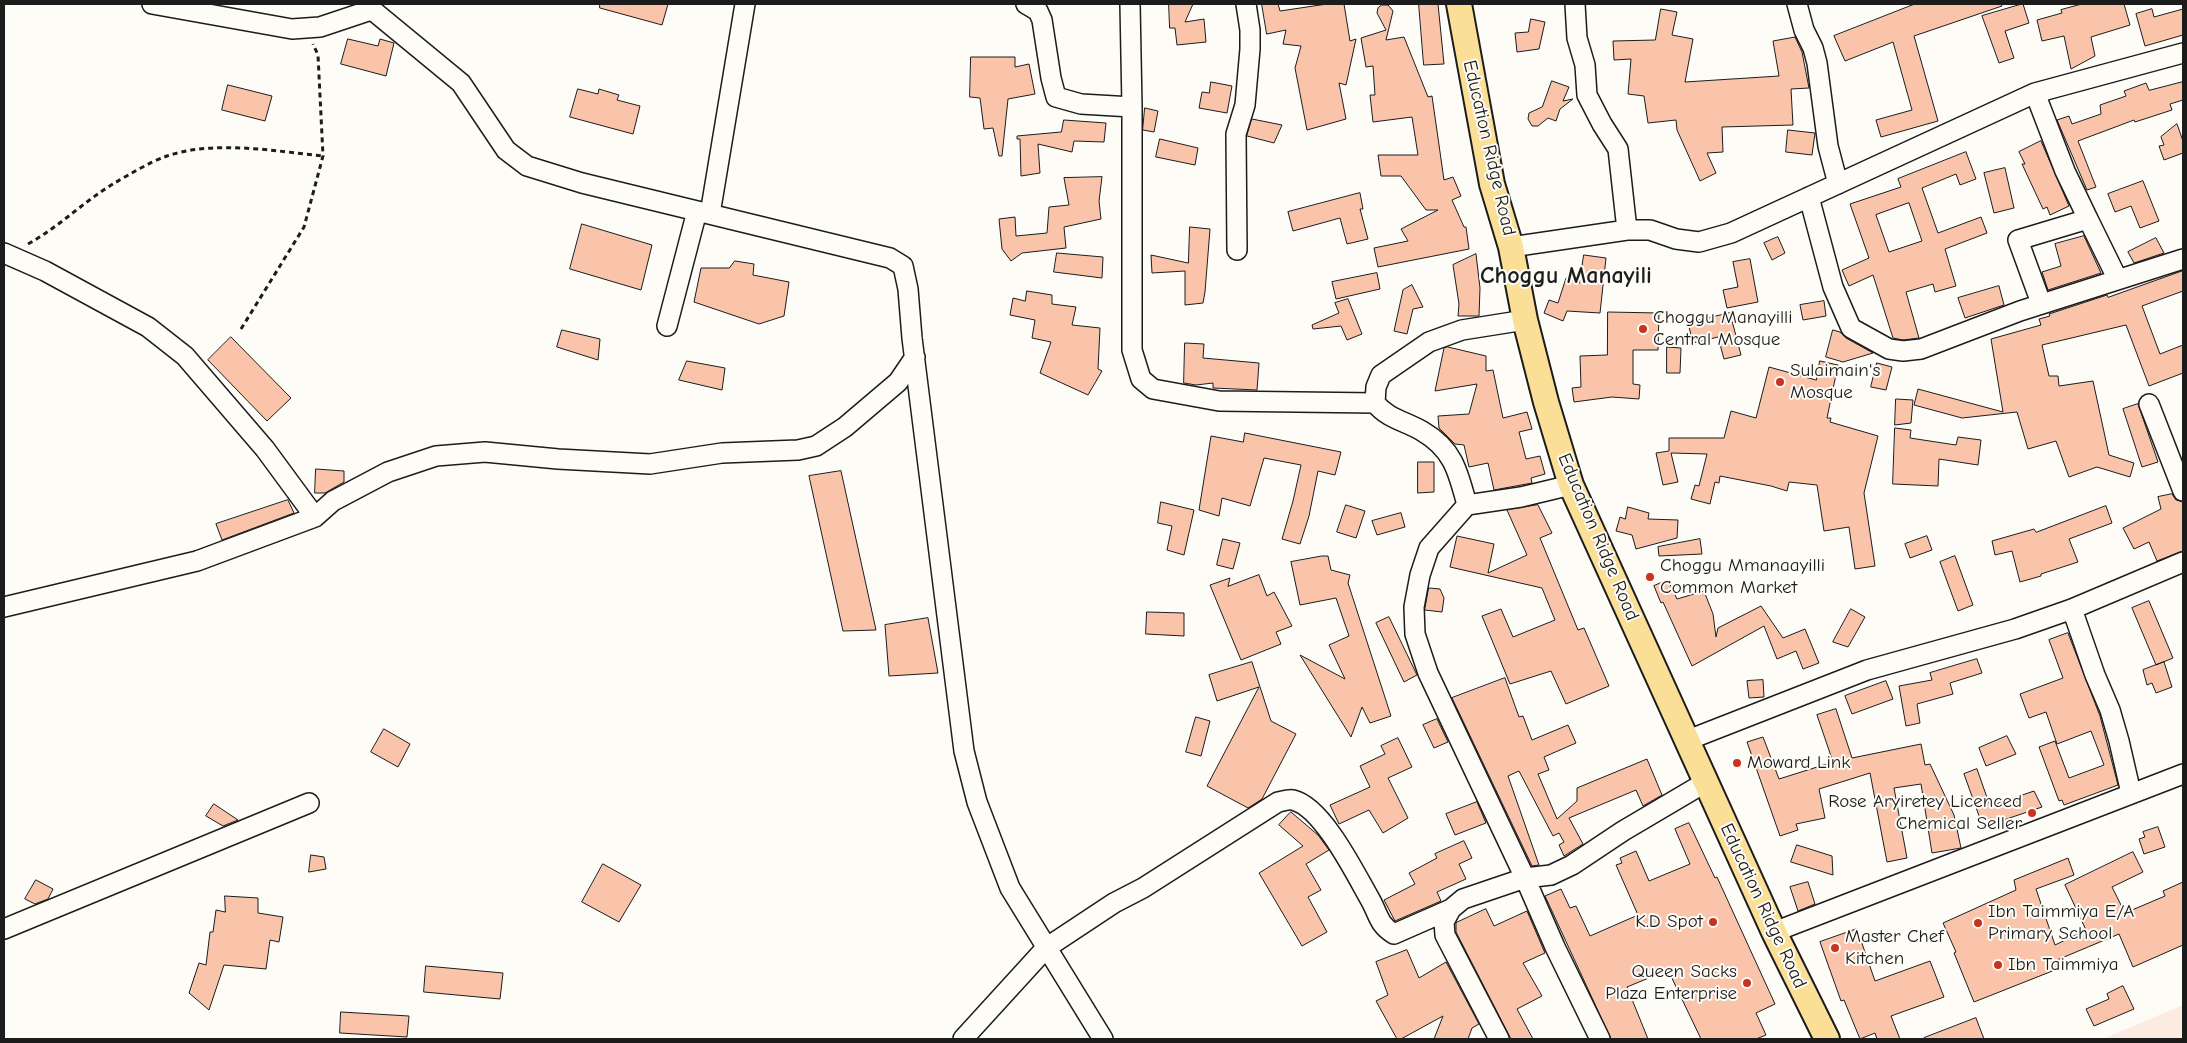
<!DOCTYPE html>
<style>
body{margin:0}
#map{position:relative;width:2187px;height:1043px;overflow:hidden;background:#fdfcf7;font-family:"Comic Neue",sans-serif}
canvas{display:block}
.frame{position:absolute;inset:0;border:5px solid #1c1c1c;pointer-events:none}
</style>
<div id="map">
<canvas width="2187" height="1043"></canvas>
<div class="frame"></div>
</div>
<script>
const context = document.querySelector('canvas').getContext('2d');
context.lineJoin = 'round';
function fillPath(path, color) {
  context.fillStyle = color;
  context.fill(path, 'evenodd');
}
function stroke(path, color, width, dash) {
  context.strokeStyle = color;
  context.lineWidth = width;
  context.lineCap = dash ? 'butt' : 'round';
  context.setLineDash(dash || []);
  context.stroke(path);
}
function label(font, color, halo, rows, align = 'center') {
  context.font = font + ' "Comic Neue",sans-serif';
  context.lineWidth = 4;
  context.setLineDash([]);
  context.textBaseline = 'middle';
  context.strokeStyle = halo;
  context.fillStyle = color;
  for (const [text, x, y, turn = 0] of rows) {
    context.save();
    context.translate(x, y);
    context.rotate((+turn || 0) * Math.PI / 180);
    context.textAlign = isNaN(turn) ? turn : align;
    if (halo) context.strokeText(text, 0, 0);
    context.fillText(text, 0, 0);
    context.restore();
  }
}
const built = new Path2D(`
 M 2183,1005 L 2183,1039 L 2103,1039 Z`);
const building = new Path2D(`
 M 600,4 L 668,4 L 662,25 L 600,8 Z
 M 1169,4 L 1193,4 L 1185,22 L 1204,19 L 1206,42 L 1177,45 L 1175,28 L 1170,28 Z
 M 1262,4 L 1278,4 L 1280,11 L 1327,4 L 1344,4 L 1350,41 L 1356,39 L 1346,85 L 1339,83 L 1346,119 L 1307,130 L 1295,68 L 1301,46 L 1283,44 L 1286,30 L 1267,34 Z
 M 1419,4 L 1438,4 L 1444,64 L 1424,65 Z
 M 1915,4 L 2001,4 L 2002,6 L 1914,36 L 1938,121 L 1881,137 L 1876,120 L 1912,110 L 1893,42 L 1845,61 L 1834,36 Z
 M 2023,4 L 2029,23 L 2005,31 L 2014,58 L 1999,63 L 1982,16 Z
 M 2082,4 L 2124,4 L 2130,25 L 2091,37 L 2095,56 L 2071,69 L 2064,36 L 2042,41 L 2037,20 L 2062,13 L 2061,10 Z
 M 1382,5 L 1388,5 L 1393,11 L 1386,40 L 1404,37 L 1428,97 L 1432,96 L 1444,180 L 1453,177 L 1461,196 L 1452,200 L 1464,227 L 1466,227 L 1469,249 L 1378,267 L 1374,248 L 1408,241 L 1401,229 L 1438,210 L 1426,210 L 1401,176 L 1381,176 L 1378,155 L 1418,155 L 1412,117 L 1373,122 L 1370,95 L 1375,95 L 1373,66 L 1366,67 L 1361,38 L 1386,30 L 1377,13 L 1378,8 Z
 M 1661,9 L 1677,12 L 1672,35 L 1693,39 L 1685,82 L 1779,76 L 1773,41 L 1795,37 L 1802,52 L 1809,88 L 1791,89 L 1793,125 L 1722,127 L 1723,152 L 1707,153 L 1716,173 L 1700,181 L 1677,130 L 1676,120 L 1648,123 L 1644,96 L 1628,94 L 1631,59 L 1614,60 L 1613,41 L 1655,40 Z
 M 2152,9 L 2154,17 L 2183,9 L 2183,35 L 2145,46 L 2136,14 Z
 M 1531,19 L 1545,22 L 1539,49 L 1517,52 L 1515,33 L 1528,32 Z
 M 348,39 L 378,46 L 380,39 L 394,43 L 386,76 L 341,64 Z
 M 971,57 L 1015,57 L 1015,67 L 1029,64 L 1035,94 L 1008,99 L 1002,156 L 999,156 L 993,128 L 984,129 L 980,98 L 970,97 Z
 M 1552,81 L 1569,87 L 1563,101 L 1573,99 L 1560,109 L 1556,121 L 1548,118 L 1538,126 L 1532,126 L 1528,119 L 1529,113 L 1542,107 Z
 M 1211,82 L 1232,86 L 1227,113 L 1199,108 L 1202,92 L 1209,93 Z
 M 2183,82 L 2183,100 L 2170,104 L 2172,110 L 2135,122 L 2134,120 L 2078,141 L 2096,187 L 2087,190 L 2057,120 L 2069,116 L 2072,124 L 2101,114 L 2100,105 L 2126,96 L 2124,91 L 2146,83 L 2149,90 Z
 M 228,85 L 272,96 L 265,121 L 222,110 Z
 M 578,89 L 598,94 L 599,89 L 619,95 L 617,100 L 640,106 L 633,134 L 570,117 Z
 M 1145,108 L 1158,111 L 1154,132 L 1143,130 Z
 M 1252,119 L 1282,125 L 1274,143 L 1247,136 Z
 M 1064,120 L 1106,123 L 1104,142 L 1074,141 L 1072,152 L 1038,144 L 1040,173 L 1021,176 L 1020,139 L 1017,139 L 1017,136 L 1061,132 Z
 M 2177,124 L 2183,141 L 2183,153 L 2164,160 L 2159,146 L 2164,145 L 2161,137 Z
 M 1788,130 L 1815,133 L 1812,155 L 1786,152 Z
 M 1160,139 L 1198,148 L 1195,165 L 1156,157 Z
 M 2041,141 L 2069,206 L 2050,215 L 2047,207 L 2043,209 L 2022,164 L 2025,164 L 2019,152 Z
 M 1966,152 L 1976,179 L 1960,185 L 1956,174 L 1922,188 L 1938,233 L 1981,217 L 1987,233 L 1945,249 L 1956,286 L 1935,292 L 1933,284 L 1906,292 L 1919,338 L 1903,340 L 1893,338 L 1873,275 L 1849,286 L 1842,270 L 1869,258 L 1850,204 L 1901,187 L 1898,179 ZM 1909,203 L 1922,241 L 1889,252 L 1876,215 Z
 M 2005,168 L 2014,208 L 1994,213 L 1984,173 Z
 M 1102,177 L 1099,201 L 1101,219 L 1064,227 L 1066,248 L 1022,253 L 1011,261 L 1002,249 L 999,219 L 1015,217 L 1016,236 L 1047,233 L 1049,207 L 1069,205 L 1064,178 Z
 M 2143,181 L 2159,221 L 2140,228 L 2131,206 L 2115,212 L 2108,194 Z
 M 1360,193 L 1363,209 L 1360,209 L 1368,239 L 1347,244 L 1340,218 L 1293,231 L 1288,212 Z
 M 582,224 L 652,245 L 641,290 L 570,269 Z
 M 1190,227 L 1210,229 L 1205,292 L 1203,303 L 1185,305 L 1185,271 L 1152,273 L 1151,255 L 1188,263 Z
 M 2084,236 L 2101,273 L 2048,290 L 2042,272 L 2061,266 L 2055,244 Z
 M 1778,237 L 1785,253 L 1772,260 L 1764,243 Z
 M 2156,238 L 2164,253 L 2134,263 L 2128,252 Z
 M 1057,253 L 1103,257 L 1102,278 L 1054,272 Z
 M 1476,254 L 1480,288 L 1479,316 L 1458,316 L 1459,304 L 1453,265 Z
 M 1584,255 L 1606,258 L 1600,313 L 1567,311 L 1563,321 L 1544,313 L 1549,300 L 1558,303 L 1566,278 L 1579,283 Z
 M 1750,259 L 1758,302 L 1727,308 L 1723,290 L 1738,287 L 1733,262 Z
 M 735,261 L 754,264 L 753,275 L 789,282 L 784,316 L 759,324 L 694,302 L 701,268 L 729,268 Z
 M 2183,271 L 2183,291 L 2142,306 L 2160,354 L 2183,345 L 2183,373 L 2149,386 L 2126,325 L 2042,345 L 2049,376 L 2058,376 L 2059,386 L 2093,381 L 2109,455 L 2134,463 L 2130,477 L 2097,467 L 2069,477 L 2056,441 L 2028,449 L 2017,412 L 1962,418 L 1914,405 L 1918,389 L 2003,412 L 1991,339 L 2041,325 L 2039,319 L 2050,316 L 2049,314 L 2107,295 L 2108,297 Z
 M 1377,273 L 1380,289 L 1336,299 L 1332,282 Z
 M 1412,285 L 1423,307 L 1413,309 L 1407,334 L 1394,331 L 1403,290 Z
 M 1999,286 L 2004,305 L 1965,318 L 1958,298 Z
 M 1027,291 L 1052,295 L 1052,304 L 1076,307 L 1072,325 L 1100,328 L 1098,369 L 1102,371 L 1088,395 L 1040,373 L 1051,342 L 1032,338 L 1035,320 L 1010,315 L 1013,298 L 1025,301 Z
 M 1348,299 L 1362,334 L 1347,340 L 1341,326 L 1313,329 L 1312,325 L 1339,313 L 1335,303 Z
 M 1824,301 L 1826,316 L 1803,320 L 1800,305 Z
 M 1608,312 L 1659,313 L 1658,350 L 1633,350 L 1633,384 L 1640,385 L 1639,399 L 1612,397 L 1574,402 L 1572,388 L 1581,387 L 1580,356 L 1607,355 Z
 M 1730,313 L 1741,355 L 1724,359 L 1718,337 L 1693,343 L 1688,323 Z
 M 562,330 L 600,339 L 598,360 L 557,347 Z
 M 1833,330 L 1840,332 L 1846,338 L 1873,353 L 1843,362 L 1826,357 Z
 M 231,337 L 291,398 L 267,421 L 208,360 Z
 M 1185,343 L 1204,344 L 1203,358 L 1259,363 L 1257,390 L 1213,388 L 1213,383 L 1196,385 L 1184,383 Z
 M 1448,347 L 1486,356 L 1486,371 L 1493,370 L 1503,418 L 1527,412 L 1532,429 L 1519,432 L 1526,459 L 1540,456 L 1545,474 L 1531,478 L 1532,483 L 1494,490 L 1488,463 L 1469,467 L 1464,445 L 1455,444 L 1439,428 L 1438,416 L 1469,414 L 1477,384 L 1435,391 L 1444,348 Z
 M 1667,347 L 1681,348 L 1680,373 L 1667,373 Z
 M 687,361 L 725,368 L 722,390 L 679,380 Z
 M 1820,361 L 1838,365 L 1827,418 L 1831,418 L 1830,422 L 1878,436 L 1864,493 L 1875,566 L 1855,569 L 1849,527 L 1824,531 L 1817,485 L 1789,482 L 1787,491 L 1771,486 L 1720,476 L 1719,483 L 1715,482 L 1710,504 L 1691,499 L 1695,485 L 1699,486 L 1707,454 L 1671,453 L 1678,482 L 1663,485 L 1656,453 L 1669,451 L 1669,438 L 1724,438 L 1731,411 L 1756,418 L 1769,367 L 1816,380 Z
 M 1877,363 L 1892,367 L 1886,390 L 1871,387 Z
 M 1896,399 L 1913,400 L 1911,423 L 1895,425 Z
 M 2138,404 L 2158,462 L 2142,467 L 2123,409 Z
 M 1895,428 L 1911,430 L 1910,438 L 1956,445 L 1958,437 L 1981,440 L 1978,465 L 1939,459 L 1938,486 L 1893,484 Z
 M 1245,433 L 1341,452 L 1335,475 L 1318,471 L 1309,516 L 1300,544 L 1282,539 L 1293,501 L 1301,465 L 1264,458 L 1250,506 L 1222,498 L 1219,516 L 1199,510 L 1211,436 L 1243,442 Z
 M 1418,462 L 1434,462 L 1434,492 L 1418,493 Z
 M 316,469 L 344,471 L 344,482 L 325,493 L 315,493 Z
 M 841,471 L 876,630 L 843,631 L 809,476 Z
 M 2172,494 L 2176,500 L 2183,502 L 2183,551 L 2157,561 L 2149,542 L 2134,549 L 2123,528 L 2161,509 L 2158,497 Z
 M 288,500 L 294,513 L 222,540 L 216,524 Z
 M 1161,502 L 1194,510 L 1184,555 L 1167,550 L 1172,526 L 1158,523 Z
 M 1346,505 L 1365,511 L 1356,538 L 1337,532 Z
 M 1538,505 L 1552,533 L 1540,538 L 1578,630 L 1584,628 L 1609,686 L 1566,704 L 1551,671 L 1510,684 L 1482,616 L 1501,609 L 1513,637 L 1555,620 L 1542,588 L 1450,567 L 1457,536 L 1494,544 L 1488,573 L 1527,555 L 1507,510 Z
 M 2106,506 L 2112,523 L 2069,539 L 2078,562 L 2041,574 L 2041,576 L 2020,582 L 2012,551 L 1995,555 L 1992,541 L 2034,529 L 2036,532 Z
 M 1628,507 L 1649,513 L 1648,519 L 1678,520 L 1677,538 L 1636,549 L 1632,535 L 1616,531 L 1620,517 L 1625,519 Z
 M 1401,513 L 1405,527 L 1377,535 L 1372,521 Z
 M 1927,536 L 1932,550 L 1910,558 L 1905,544 Z
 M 1223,539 L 1240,543 L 1233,569 L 1217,565 Z
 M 1700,539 L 1702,554 L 1659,556 L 1658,547 Z
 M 1322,556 L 1328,556 L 1331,570 L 1350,575 L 1348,583 L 1391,716 L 1370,723 L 1362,707 L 1351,737 L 1300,655 L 1345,679 L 1329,645 L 1349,636 L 1336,598 L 1300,605 L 1291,562 Z
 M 1955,556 L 1973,605 L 1958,611 L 1940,562 Z
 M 1259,575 L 1267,596 L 1274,592 L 1292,626 L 1276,632 L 1281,644 L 1241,660 L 1210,585 L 1230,578 L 1228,586 Z
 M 1668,580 L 1677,599 L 1704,591 L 1713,614 L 1716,637 L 1718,628 L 1761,606 L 1783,638 L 1805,629 L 1819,663 L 1803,669 L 1796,651 L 1777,659 L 1764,626 L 1692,666 L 1663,602 L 1661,603 L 1654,586 Z
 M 1429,588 L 1440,589 L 1444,598 L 1442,612 L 1425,610 Z
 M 2149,601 L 2173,658 L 2156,665 L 2132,608 Z
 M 1851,609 L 1865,617 L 1848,647 L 1833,642 Z
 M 1147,612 L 1184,613 L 1184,636 L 1146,634 Z
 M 1389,617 L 1417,675 L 1404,682 L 1376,623 Z
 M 928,618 L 938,673 L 889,676 L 885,625 Z
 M 2068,633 L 2100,716 L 2118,785 L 2064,805 L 2062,800 L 2059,801 L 2039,747 L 2055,741 L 2069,778 L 2104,765 L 2091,731 L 2057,744 L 2046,712 L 2029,718 L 2020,694 L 2063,678 L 2049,640 Z
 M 1977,659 L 1982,673 L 1950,683 L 1953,694 L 1917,704 L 1920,723 L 1906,726 L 1899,686 L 1932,680 L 1930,673 Z
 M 1252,662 L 1271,721 L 1296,734 L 1262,799 L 1248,808 L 1207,786 L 1259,687 L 1217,701 L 1209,675 Z
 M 2164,662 L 2172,687 L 2156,693 L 2152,683 L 2147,685 L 2143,670 Z
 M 1505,678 L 1519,717 L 1523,716 L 1532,740 L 1568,725 L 1576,743 L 1544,757 L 1549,770 L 1538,774 L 1557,819 L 1577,801 L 1577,788 L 1647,759 L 1662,795 L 1643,806 L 1636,790 L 1569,818 L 1583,844 L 1564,856 L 1559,845 L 1564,842 L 1559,833 L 1553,836 L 1519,771 L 1508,776 L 1539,865 L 1532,866 L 1452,698 Z
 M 1763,680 L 1764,697 L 1749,698 L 1747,681 Z
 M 1886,681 L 1893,699 L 1852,714 L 1845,696 Z
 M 1836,709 L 1852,758 L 1921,744 L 1925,765 L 1930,764 L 1954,815 L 1961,848 L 1932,853 L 1921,784 L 1894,788 L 1907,858 L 1887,862 L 1870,773 L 1819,789 L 1825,818 L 1796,824 L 1798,830 L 1780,836 L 1747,742 L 1763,737 L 1779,779 L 1833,762 L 1817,715 Z
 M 1196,717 L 1210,721 L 1201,756 L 1186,752 Z
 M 1437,719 L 1448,742 L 1434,748 L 1423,725 Z
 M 384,729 L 410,744 L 398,767 L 371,752 Z
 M 2007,736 L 2016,754 L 1986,766 L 1979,748 Z
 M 1398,738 L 1412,767 L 1388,778 L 1408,818 L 1383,833 L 1369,810 L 1339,824 L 1330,805 L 1370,787 L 1360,766 L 1385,754 L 1381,746 Z
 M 1977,769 L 1990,806 L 2034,791 L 2042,807 L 1983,827 L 1964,774 Z
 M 1477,802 L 1486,823 L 1455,835 L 1446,814 Z
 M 214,804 L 238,820 L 223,826 L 206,816 Z
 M 1291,812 L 1318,835 L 1329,850 L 1306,864 L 1321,890 L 1308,897 L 1327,932 L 1302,946 L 1259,873 L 1303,846 L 1279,825 Z
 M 1689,823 L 1715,878 L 1717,877 L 1775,1004 L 1756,1013 L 1766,1035 L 1756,1039 L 1701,1039 L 1668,970 L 1627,987 L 1648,1039 L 1611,1039 L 1545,896 L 1561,889 L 1570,908 L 1576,906 L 1590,936 L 1638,915 L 1616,865 L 1622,863 L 1620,858 L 1636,851 L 1649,881 L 1690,864 L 1675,829 Z
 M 2158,827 L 2165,847 L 2144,854 L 2139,839 L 2145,837 L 2143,832 Z
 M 1464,841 L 1472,858 L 1459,864 L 1466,879 L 1437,892 L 1441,901 L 1395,921 L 1384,900 L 1415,884 L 1409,873 L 1437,858 L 1435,854 Z
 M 1797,845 L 1832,856 L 1833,875 L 1791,862 Z
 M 2133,852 L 2143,872 L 2112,887 L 2125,913 L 2165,896 L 2163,891 L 2183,882 L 2183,945 L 2133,967 L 2119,934 L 2057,960 L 2060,968 L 1974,1002 L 1954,953 L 1956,952 L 1943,923 L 2016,890 L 2014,880 L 2068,858 L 2074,875 L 2036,889 L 2055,945 L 2086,930 L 2065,885 Z
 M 311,855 L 324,857 L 326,869 L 309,872 Z
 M 603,864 L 641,885 L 619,922 L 582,902 Z
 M 36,880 L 53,889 L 48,899 L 35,904 L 25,899 Z
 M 1808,882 L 1815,904 L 1798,911 L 1790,887 Z
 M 225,896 L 258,898 L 258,913 L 283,917 L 279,942 L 270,940 L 266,969 L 224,965 L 209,1010 L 189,993 L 199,963 L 206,965 L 210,932 L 213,932 L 216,910 L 225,912 Z
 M 1486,909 L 1494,926 L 1527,911 L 1545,953 L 1523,963 L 1542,996 L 1517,1009 L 1533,1039 L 1511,1039 L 1456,932 L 1456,923 Z
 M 1857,929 L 1875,981 L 1930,961 L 1944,997 L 1891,1016 L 1900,1039 L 1877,1039 L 1875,1033 L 1860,1039 L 1844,1000 L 1841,1001 L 1820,942 Z
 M 1407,950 L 1419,978 L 1446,962 L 1479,1024 L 1472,1028 L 1468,1039 L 1434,1039 L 1443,1016 L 1401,1039 L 1397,1039 L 1376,1001 L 1388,995 L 1376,962 Z
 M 426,966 L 503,973 L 500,999 L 424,992 Z
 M 2123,986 L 2134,1009 L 2094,1026 L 2086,1009 L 2109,999 L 2107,994 Z
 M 341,1012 L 409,1016 L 407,1037 L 340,1033 Z
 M 1976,1018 L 1984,1039 L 1924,1039 L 1924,1038 Z`);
const path = new Path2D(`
 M 28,244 C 59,227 83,202 113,184 C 128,175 150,162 167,156 C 215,140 274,151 323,156
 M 241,329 L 304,227 L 323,156 L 318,55 L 313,44`);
const minor = new Path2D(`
 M 152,4 L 292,29 L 320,27 L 371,10
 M 365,4 L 461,83 L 506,150 L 527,166 L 582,183 L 890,258 L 903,266 L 908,289 L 912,338 L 964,751 L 977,802 L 1010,888 L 1103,1039
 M 1026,4 L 1038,11 L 1042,20 L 1051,78 L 1056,97 L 1081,104 L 1132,107
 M 1130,4 L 1132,107 L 1132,350 L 1141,379 L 1153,389 L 1219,401 L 1375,403 C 1388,419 1405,421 1422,431 C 1453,449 1458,471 1467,505 L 1521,497 L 1571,485
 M 1575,4 L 1577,38 L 1585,65 L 1587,95 L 1602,124 L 1618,149 L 1627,230
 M 1797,4 L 1804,30 L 1813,48 L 1817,63 L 1828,146 L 1838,184
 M 2035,93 L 2065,171 L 2088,219
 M 1809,197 L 1833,287 L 1851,328 L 1889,349 L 1903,351 L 1921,349 L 2020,311 L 2183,259
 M 710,214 L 745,4
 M 1511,247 L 1627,230 L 1650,230 L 1676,239 L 1699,242 L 1731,233 L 2035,93 L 2183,53
 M 1237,250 L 1236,134 L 1245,105 L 1250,49 L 1250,30 L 1246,4
 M 4,253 L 45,271 L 148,327 L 185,356 L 265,449 L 315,517
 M 2041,303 L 2018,240 L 2088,219 L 2117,278
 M 667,326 L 697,211
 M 1375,403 L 1376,387 L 1381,375 L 1429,342 L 1462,330 L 1525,320
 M 2149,404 L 2183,491
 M 1467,505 L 1429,548 L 1420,575 L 1414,607 L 1415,634 L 1428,673 L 1525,878 L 1555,947 L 1600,1039
 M 4,607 L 197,561 L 315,517 L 333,501 L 388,472 L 436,456 L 485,452 L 558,459 L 650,464 L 722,453 L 798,450 L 816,446 L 845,427 L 898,382 L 915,357
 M 2072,609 L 2095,675 L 2110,710 L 2119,741 L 2131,793
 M 1688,740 L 1867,670 L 2015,629 L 2072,609 L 2183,562
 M 4,929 L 309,803
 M 1774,932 L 2183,774
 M 963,1039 L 1046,948 L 1114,903 L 1143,888 L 1278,802 C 1283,801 1289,799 1293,800 C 1323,807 1356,875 1371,901 C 1379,916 1379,925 1394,934 L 1451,909
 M 1499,1039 L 1445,935 L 1444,922 L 1451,909 L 1463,899 L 1525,878 L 1551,875 L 1572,865 L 1623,831 L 1706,782`);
const major = new Path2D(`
 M 1459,4 L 1492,184 L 1511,247 L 1525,320 L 1546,402 L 1571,485 L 1774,932 L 1827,1039`);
const markers = [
 [1643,329,5,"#c8321e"],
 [1780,382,5,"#c8321e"],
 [1650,577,5,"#c8321e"],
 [1737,763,5,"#c8321e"],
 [2032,813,5,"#c8321e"],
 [1713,922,5,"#c8321e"],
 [1978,923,5,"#c8321e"],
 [1835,948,5,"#c8321e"],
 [1998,965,5,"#c8321e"],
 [1747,983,5,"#c8321e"]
];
const streetNames = [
 ["Education Ridge Road",1489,148,77],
 ["Education Ridge Road",1598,537,67],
 ["Education Ridge Road",1763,906,65]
];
const poiNames = [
 ["Choggu Manayilli",1653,318],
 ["Central Mosque",1653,340],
 ["Sulaimain's",1790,371],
 ["Mosque",1790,393],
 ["Choggu Mmanaayilli",1660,566],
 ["Common Market",1660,588],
 ["Moward Link",1747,763],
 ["Rose Aryiretey Licenced",2022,802,"right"],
 ["Chemical Seller",2022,824,"right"],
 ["Ibn Taimmiya E/A",1988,912],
 ["Primary School",1988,934],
 ["K.D Spot",1703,922,"right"],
 ["Master Chef",1845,937],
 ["Kitchen",1845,959],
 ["Ibn Taimmiya",2008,965],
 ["Queen Sacks",1737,972,"right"],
 ["Plaza Enterprise",1737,994,"right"]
];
const districtNames = [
 ["Choggu Manayili",1566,276]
];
fillPath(built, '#fcebe0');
fillPath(building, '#f9c4aa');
stroke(building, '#1c1c1c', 1);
stroke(minor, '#1c1c1c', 22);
stroke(major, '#1c1c1c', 28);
stroke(path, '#1c1c1c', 3, [5, 4]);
stroke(minor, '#fdfcf7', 19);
stroke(major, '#fbdf96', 24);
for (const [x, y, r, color] of markers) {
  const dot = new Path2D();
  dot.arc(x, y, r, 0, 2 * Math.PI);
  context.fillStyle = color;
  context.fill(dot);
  stroke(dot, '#fdfcf7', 2);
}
label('19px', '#1c1c1c', '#fdfcf7', streetNames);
label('19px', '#1c1c1c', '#fdfcf7', poiNames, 'left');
label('bold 24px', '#1c1c1c', '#fdfcf7', districtNames);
</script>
